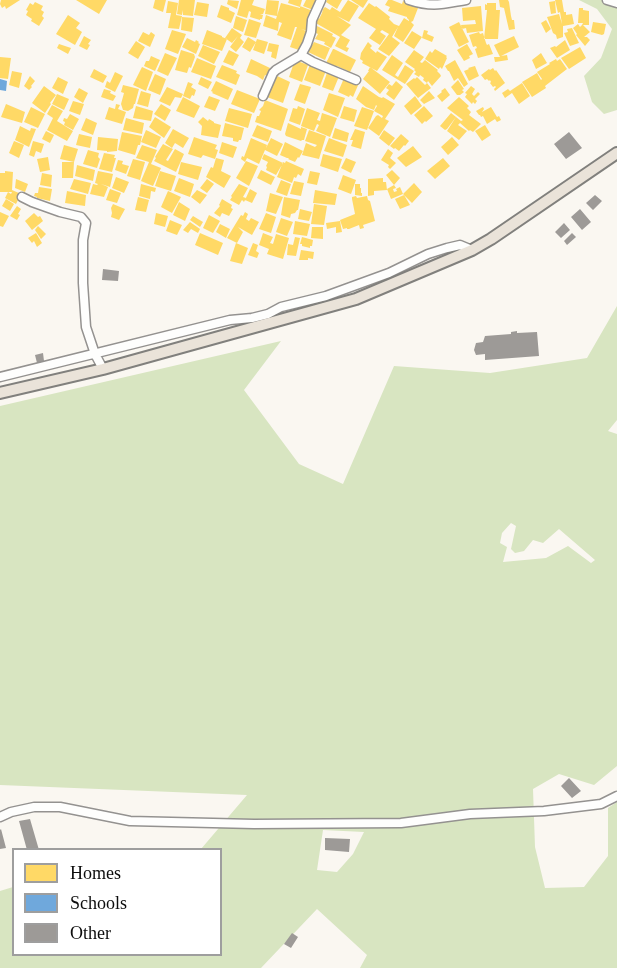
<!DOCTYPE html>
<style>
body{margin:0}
#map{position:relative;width:617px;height:968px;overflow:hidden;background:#faf7f1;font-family:"Times New Roman",serif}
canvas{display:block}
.legend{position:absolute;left:12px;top:848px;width:210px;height:108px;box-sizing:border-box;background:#fff;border:2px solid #9e9e9e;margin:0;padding:8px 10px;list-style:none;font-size:18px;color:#0d0d0d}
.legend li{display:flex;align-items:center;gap:12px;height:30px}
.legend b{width:30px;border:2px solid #9e9e9e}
</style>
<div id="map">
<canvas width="617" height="968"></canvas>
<ul class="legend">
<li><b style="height:16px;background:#ffd966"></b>Homes</li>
<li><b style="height:16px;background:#6fa8dc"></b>Schools</li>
<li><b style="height:16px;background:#9d9a97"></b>Other</li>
</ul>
</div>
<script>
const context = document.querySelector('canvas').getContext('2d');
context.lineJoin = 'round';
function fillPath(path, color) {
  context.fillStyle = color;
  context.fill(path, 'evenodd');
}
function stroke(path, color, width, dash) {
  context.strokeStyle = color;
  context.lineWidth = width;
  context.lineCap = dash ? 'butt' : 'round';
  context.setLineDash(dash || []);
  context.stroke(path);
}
const forest = new Path2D(`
 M 579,0 L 617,0 L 617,110 L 604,114 L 592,102 L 584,76 L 601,58 L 612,29 L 597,9 Z
 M 617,306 L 617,420 L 608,431 L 617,434 L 617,766 L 594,785 L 559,774 L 533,789 L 535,847 L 545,888 L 584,887 L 608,856 L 608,808 L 617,802 L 617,968 L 360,968 L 367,955 L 317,909 L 261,968 L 0,968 L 0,891 L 13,887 L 14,954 L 220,954 L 220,850 L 201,849 L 247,795 L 0,785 L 0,406 L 281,341 L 244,390 L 299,464 L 343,484 L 394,366 L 490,373 L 587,358 ZM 511,523 L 516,526 L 511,549 L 515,553 L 524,551 L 533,540 L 543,543 L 559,529 L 595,560 L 591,563 L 568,546 L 546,558 L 503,562 L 507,547 L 500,543 L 502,533 ZM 323,830 L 364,832 L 353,854 L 337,872 L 317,870 Z`);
const homes = new Path2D(`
 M 1,0 L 20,0 L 6,9 L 5,6 L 2,8 L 0,4 Z
 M 76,0 L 107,0 L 99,14 Z
 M 155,0 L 166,0 L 163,12 L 153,8 Z
 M 179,0 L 195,0 L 193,16 L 183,15 L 183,10 L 182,15 L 177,14 Z
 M 228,0 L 239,1 L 237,9 L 227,4 Z
 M 241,0 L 254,0 L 252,5 L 265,9 L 263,14 L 260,14 L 263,15 L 262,19 L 260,19 L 260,20 L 250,17 L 251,12 L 249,11 L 247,18 L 237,15 Z
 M 267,0 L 279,1 L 277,16 L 265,14 Z
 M 289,0 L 302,0 L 300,7 L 288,3 Z
 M 306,0 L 317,0 L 313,10 L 303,6 Z
 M 327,0 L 342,0 L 337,9 L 326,2 Z
 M 348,0 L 359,6 L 349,22 L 337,16 L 351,25 L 341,35 L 350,40 L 346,47 L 349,48 L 347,52 L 335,46 L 340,37 L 314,22 L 316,17 L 319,19 L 322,13 L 323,9 L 325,7 L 330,10 L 332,7 L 340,12 Z
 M 351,0 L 368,0 L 363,8 Z
 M 388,0 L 392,0 L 402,4 L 403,1 L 418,8 L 413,21 L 411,22 L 414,25 L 403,42 L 394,36 L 398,27 L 392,37 L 400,43 L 389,56 L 378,49 L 389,34 L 382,30 L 380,32 L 386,36 L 380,45 L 369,38 L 376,29 L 358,18 L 369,3 L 375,7 L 376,6 L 390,17 L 389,19 L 394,24 L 399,26 L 404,18 L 409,21 L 409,20 L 407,18 L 407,17 L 388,11 L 390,7 L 385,5 Z
 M 499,0 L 508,0 L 509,2 L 511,16 L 512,20 L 514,20 L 515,29 L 509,30 L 504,8 L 500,7 Z
 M 555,0 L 562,0 L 564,12 L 566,12 L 566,15 L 572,14 L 574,24 L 563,26 L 563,37 L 557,39 L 556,35 L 553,33 L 547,17 L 559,14 L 562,24 L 560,12 L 558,13 Z
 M 168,1 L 178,3 L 176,15 L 182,16 L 179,29 L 168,28 L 171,13 L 166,13 Z
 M 555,1 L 556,13 L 551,14 L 549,2 Z
 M 35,2 L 43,6 L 41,10 L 44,12 L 42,16 L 44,18 L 39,26 L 31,21 L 32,19 L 26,15 L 28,11 L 26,10 L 30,3 L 33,5 Z
 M 197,2 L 209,4 L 207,17 L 194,15 Z
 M 281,3 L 300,8 L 300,6 L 313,11 L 308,31 L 301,29 L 309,32 L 302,51 L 290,47 L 297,27 L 295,27 L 291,40 L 277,35 L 282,23 L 279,22 L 278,31 L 263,26 L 266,15 L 276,19 Z
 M 487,3 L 496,3 L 496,10 L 500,10 L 498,39 L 484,39 L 487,10 L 485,10 L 485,4 L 487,5 Z
 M 221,5 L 229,8 L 229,10 L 235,13 L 231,23 L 217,17 Z
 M 481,6 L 483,31 L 467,33 L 466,28 L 462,29 L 461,25 L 476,24 L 475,20 L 463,21 L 462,8 Z
 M 579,8 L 583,8 L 583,10 L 589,11 L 589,25 L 583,25 L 590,32 L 584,37 L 587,37 L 590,40 L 585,46 L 576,35 L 577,34 L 573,28 L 578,24 L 580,27 L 582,25 L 583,23 L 578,23 Z
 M 68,15 L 80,23 L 76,28 L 82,32 L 75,45 L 56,34 Z
 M 236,16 L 247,20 L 243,32 L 233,28 Z
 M 182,17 L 194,18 L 192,32 L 181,30 Z
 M 249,19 L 261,23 L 256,38 L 244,35 Z
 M 546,20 L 551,29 L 546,33 L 541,23 Z
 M 459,22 L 469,42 L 459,47 L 449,27 Z
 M 593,22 L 606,24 L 604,34 L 602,35 L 591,32 Z
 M 317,26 L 333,34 L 332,36 L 336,38 L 331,48 L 324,44 L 325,42 L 315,39 L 318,34 L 314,32 Z
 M 232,28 L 242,35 L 240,38 L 244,42 L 236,52 L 230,47 L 238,36 L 232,43 L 225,38 Z
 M 572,28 L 579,43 L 570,46 L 564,33 L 568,32 L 567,29 Z
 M 172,30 L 186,34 L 178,54 L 165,49 Z
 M 207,30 L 222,36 L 222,37 L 227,39 L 222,51 L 202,44 Z
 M 424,30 L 428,31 L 427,34 L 434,37 L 432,42 L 422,38 Z
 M 412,31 L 422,37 L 414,49 L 404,43 Z
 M 143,32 L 149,35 L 151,32 L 155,35 L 150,47 L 138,41 Z
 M 479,32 L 480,34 L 483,33 L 486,43 L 487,45 L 489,44 L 493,54 L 478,58 L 475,49 L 477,48 L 476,46 L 473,47 L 469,35 Z
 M 84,36 L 91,40 L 88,44 L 90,45 L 87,50 L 79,46 Z
 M 514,36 L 519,47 L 501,56 L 507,55 L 508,60 L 495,62 L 494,57 L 500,57 L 494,45 Z
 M 248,37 L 256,42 L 250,52 L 242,47 Z
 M 187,38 L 195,42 L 196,40 L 199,42 L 198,43 L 200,44 L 196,54 L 182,47 Z
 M 257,39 L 268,42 L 264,54 L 253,50 Z
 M 565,40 L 570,50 L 557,58 L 550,48 L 555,46 L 556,47 Z
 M 136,41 L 145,47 L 138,59 L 128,53 Z
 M 314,42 L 330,48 L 325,60 L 308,52 Z
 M 368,42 L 372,46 L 370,48 L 376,53 L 377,51 L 387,57 L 377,71 L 362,63 L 363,61 L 360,59 L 361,53 Z
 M 269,43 L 279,45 L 276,59 L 271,57 L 272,52 L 267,51 Z
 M 59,44 L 71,48 L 68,54 L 57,48 Z
 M 467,44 L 473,54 L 469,56 L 470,58 L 464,61 L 457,50 Z
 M 203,45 L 220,52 L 214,64 L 198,56 Z
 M 580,47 L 586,58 L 569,69 L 561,58 Z
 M 333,49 L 334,49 L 356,60 L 350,72 L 337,66 L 336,68 L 326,63 Z
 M 435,49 L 447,56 L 446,57 L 447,58 L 442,69 L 440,67 L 439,69 L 425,59 L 430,51 L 432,53 Z
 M 181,50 L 194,54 L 195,57 L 191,68 L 189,67 L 187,73 L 175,70 Z
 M 229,50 L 239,55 L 233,66 L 223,62 Z
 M 414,50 L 424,57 L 420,62 L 422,63 L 425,60 L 438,70 L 437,71 L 440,74 L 441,76 L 432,86 L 428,81 L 427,83 L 423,80 L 424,78 L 420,75 L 419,77 L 414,74 L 416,72 L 414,70 L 415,69 L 405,62 Z
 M 165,53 L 177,58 L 168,76 L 157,71 Z
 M 541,53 L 547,63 L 536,69 L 532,60 Z
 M 392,55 L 403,63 L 395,75 L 398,77 L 405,65 L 414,71 L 405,84 L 382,70 Z
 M 151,56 L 160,60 L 155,71 L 144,66 L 146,61 L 149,61 Z
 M 0,57 L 11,58 L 8,79 L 0,78 Z
 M 197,58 L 216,66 L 211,79 L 191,72 Z
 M 251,59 L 270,68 L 267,76 L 265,75 L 263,80 L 257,76 L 246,72 Z
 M 556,59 L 557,61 L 560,59 L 567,69 L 545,86 L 546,88 L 532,97 L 522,82 L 537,73 L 541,80 L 542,79 L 537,72 L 550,64 L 549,63 Z
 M 295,60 L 308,65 L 302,82 L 289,77 Z
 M 455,60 L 468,84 L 464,87 L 458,78 L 454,81 L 449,71 L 448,71 L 445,66 Z
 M 311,62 L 327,68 L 320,86 L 304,80 Z
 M 222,65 L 237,71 L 236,73 L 240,75 L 236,85 L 216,77 Z
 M 475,66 L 479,76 L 469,81 L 464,71 L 469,69 L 468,68 Z
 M 142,67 L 153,72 L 146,91 L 133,85 Z
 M 370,67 L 390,82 L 380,94 L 363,79 L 369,71 L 368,71 Z
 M 493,68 L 495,71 L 496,70 L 505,83 L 495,91 L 494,89 L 496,87 L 495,86 L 493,87 L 490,83 L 491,82 L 490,80 L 489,81 L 487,79 L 485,80 L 481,75 L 489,69 L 490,70 Z
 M 94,69 L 107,76 L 103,83 L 90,77 Z
 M 328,70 L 340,74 L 333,91 L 322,87 Z
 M 12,71 L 22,73 L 19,88 L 9,85 Z
 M 115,72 L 123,76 L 115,92 L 105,87 L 107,81 L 110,83 Z
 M 155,74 L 166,79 L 160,95 L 148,90 Z
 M 275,75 L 290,82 L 283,103 L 267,97 Z
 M 30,76 L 35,81 L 31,86 L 32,87 L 29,90 L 24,86 Z
 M 345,76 L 359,83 L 353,97 L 350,95 L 349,97 L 338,92 Z
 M 58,77 L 68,82 L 63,94 L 52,88 Z
 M 201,77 L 212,82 L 208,89 L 198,84 Z
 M 417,77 L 425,85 L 427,83 L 431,88 L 418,98 L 406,84 L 414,78 L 415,79 Z
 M 458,80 L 464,89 L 462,90 L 464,92 L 460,95 L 457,95 L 451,87 Z
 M 216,81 L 233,89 L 228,100 L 212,93 L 213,92 L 211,91 Z
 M 396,81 L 403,87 L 394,100 L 386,94 L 389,90 L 386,88 L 389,84 L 392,86 Z
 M 188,82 L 193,84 L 191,87 L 196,90 L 194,96 L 192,95 L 190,99 L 183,96 Z
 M 522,83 L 530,96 L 519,104 L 512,93 L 505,98 L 502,93 L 508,89 L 510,91 Z
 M 300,84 L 311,87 L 305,104 L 294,100 Z
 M 123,85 L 139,89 L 135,104 L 134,104 L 133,108 L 128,111 L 123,110 L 121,104 L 124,93 L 121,92 Z
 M 44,86 L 56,95 L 50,103 L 51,104 L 45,113 L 32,103 Z
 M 363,86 L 379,97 L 382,98 L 383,97 L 395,104 L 385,119 L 389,121 L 379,136 L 368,128 L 376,116 L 378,115 L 382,118 L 383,116 L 374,111 L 377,106 L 376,105 L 374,110 L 366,107 L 356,99 Z
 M 471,86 L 475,89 L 472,94 L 474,96 L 478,92 L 480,94 L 475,99 L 477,101 L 475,104 L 473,102 L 472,104 L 465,97 L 467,94 L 465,93 Z
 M 167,87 L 183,94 L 181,98 L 175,97 L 170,106 L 159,101 Z
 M 79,88 L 88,93 L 83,103 L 74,97 Z
 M 445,88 L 450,95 L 442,102 L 437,96 L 442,92 L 441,91 Z
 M 104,89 L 111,91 L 110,93 L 116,96 L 113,101 L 101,97 Z
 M 237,90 L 260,99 L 254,113 L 231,104 Z
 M 141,91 L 151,94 L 148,107 L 137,104 Z
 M 429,91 L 435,98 L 424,104 L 420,100 Z
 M 329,93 L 345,98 L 338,117 L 323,110 Z
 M 57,94 L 69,99 L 64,110 L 52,104 Z
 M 209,96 L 220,100 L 215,111 L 204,107 Z
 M 415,96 L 422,106 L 411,115 L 404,106 Z
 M 183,97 L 200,106 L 194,118 L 176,111 Z
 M 459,97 L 469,106 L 467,108 L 471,112 L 469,115 L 481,124 L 473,132 L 470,130 L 469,131 L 460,123 L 458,125 L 467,131 L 459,140 L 447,131 L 456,117 L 461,121 L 463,120 L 447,108 Z
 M 265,100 L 288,109 L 281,131 L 255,122 L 257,116 L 259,116 L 261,111 L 259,110 L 263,106 Z
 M 73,101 L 84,104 L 80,115 L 69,111 Z
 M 6,104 L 25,112 L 22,123 L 1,117 Z
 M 116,104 L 120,105 L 118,109 L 126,112 L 122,124 L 105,119 L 109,107 L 115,109 Z
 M 161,104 L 171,110 L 165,121 L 154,114 Z
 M 52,105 L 63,111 L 57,121 L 73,131 L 67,141 L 47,130 L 53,118 L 47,114 Z
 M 136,106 L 153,111 L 151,121 L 133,118 Z
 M 298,106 L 305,109 L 300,125 L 289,121 L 293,108 L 297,109 Z
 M 344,106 L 357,110 L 354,122 L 340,118 Z
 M 424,106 L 433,116 L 426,122 L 425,121 L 422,124 L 414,115 Z
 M 31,107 L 45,114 L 38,128 L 24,122 Z
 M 362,107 L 374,111 L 367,130 L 354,126 Z
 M 483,107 L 484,109 L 482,112 L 491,107 L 497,117 L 499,116 L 501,120 L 497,122 L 495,119 L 487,124 L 483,116 L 481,117 L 480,115 L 479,115 L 476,111 Z
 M 229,108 L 252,114 L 248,128 L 225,121 Z
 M 307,108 L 320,113 L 317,120 L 320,121 L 322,113 L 337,118 L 330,137 L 316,131 L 319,125 L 317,124 L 314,131 L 301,126 Z
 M 451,113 L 456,117 L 447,129 L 445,130 L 440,126 Z
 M 70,114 L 79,119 L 73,130 L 64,125 L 65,122 L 63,121 L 64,118 L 67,119 Z
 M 155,117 L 171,127 L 164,138 L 149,127 Z
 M 203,117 L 208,121 L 209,119 L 214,122 L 214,123 L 221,125 L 218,138 L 201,135 L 202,126 L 198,122 Z
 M 86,118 L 97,123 L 93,135 L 81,130 Z
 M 126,118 L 144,123 L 142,134 L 123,130 Z
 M 225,123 L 244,128 L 241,140 L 239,140 L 238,142 L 233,141 L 233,138 L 222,136 Z
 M 288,123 L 301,129 L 301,127 L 307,129 L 304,140 L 302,140 L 301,141 L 286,136 L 285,134 Z
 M 257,125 L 272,131 L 268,142 L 252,136 Z
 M 485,125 L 491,135 L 482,141 L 475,131 Z
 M 20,126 L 30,131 L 31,128 L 36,129 L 29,147 L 15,140 Z
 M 335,128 L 349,133 L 347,142 L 332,138 Z
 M 173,129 L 189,138 L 183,148 L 175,143 L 172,148 L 165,143 Z
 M 355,129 L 365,132 L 361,149 L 351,146 L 353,140 L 350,140 Z
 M 146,130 L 161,137 L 156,148 L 141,142 Z
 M 309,130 L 326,136 L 319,159 L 302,155 L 306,143 L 315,147 L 317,145 L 305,141 Z
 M 384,130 L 395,138 L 389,146 L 379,138 Z
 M 46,131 L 54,135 L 50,143 L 42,139 Z
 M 122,132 L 142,136 L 140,145 L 138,145 L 135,155 L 118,150 Z
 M 79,134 L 92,137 L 90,148 L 76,145 Z
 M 401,134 L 409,141 L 405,146 L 404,145 L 399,151 L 395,148 L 394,149 L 390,146 Z
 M 98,137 L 118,139 L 117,151 L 107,152 L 107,151 L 97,150 Z
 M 194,137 L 217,145 L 215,149 L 218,150 L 215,159 L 203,155 L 201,158 L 188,154 Z
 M 452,137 L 459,145 L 448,155 L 441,147 Z
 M 251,138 L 267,145 L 266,148 L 271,138 L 283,144 L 277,156 L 265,150 L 259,164 L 247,158 L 245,162 L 241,159 L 242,156 L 244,157 Z
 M 329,138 L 347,145 L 343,157 L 324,151 Z
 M 14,141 L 24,145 L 19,158 L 9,153 Z
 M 33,141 L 44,144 L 41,153 L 36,151 L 34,157 L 29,155 Z
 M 222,142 L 237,147 L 233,158 L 219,153 Z
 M 285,142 L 303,151 L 299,158 L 298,157 L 295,162 L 288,159 L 289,158 L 287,158 L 280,155 Z
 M 163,144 L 173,149 L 166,160 L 168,161 L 175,149 L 184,154 L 176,172 L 154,161 L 156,158 L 155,157 Z
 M 64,145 L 78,149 L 74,162 L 60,159 Z
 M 142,145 L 157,150 L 151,164 L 161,168 L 153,186 L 141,181 L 149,162 L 136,158 Z
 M 413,146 L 422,157 L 406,167 L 397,158 Z
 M 388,149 L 393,153 L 390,158 L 396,163 L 390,169 L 388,167 L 389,165 L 381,160 Z
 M 88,150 L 99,153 L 98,157 L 100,159 L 97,168 L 83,164 Z
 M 104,153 L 115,155 L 114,158 L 116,158 L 112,172 L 99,169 Z
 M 264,154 L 283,163 L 276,175 L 266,170 L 267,167 L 266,166 L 268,162 L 262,159 Z
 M 323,154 L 342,159 L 338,172 L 320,166 Z
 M 48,157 L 50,170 L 40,172 L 37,159 Z
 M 216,158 L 224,160 L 221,171 L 231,176 L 224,188 L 206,177 L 211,167 L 213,168 Z
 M 346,158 L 356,162 L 351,173 L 341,168 Z
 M 443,158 L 450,166 L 435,179 L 427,171 Z
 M 133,159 L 145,162 L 140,180 L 127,176 Z
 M 118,160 L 123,161 L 122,164 L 129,166 L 126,174 L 115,170 Z
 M 246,161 L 258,166 L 249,186 L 236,178 Z
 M 286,161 L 304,169 L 301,176 L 298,174 L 296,178 L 294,177 L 292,183 L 277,177 L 283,162 L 285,163 Z
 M 62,162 L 74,162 L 73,178 L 62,178 Z
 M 181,162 L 202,167 L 198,180 L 178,174 Z
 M 77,165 L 95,170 L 93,181 L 75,176 Z
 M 261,170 L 275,177 L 271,185 L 257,178 Z
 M 392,170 L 400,178 L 394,185 L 386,175 Z
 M 5,171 L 13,172 L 12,190 L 21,194 L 16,204 L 5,198 L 8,192 L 11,194 L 12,192 L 0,192 L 0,173 L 5,173 Z
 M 98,171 L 113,174 L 110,187 L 101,184 L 108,187 L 104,197 L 90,194 L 93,184 L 97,185 L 98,184 L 95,183 Z
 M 160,171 L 176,176 L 171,191 L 155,186 Z
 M 310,171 L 320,173 L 317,185 L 307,183 Z
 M 42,173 L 52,175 L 51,187 L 40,185 Z
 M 343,175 L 356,180 L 351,194 L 338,189 Z
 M 116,177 L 129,182 L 124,193 L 112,188 Z
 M 179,178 L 194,184 L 190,197 L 174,191 Z
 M 383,178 L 383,182 L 386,182 L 387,190 L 374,191 L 374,195 L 368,196 L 368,179 Z
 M 16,179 L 28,184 L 25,192 L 15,188 Z
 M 74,179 L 91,183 L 88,194 L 70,189 Z
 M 207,179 L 214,184 L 207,193 L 200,188 Z
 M 281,180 L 291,184 L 287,196 L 276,192 Z
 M 294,181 L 304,183 L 301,196 L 290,194 Z
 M 414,183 L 422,192 L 412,203 L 403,194 Z
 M 141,184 L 156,188 L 155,192 L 151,191 L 150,199 L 139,196 Z
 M 239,184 L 248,188 L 243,197 L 246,198 L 244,202 L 242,200 L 239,205 L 230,200 L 232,197 L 231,196 Z
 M 355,184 L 360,184 L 360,188 L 361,188 L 361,193 L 362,193 L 362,196 L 355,195 Z
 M 394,185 L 396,188 L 393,189 L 394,192 L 397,191 L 396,189 L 400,187 L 403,194 L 391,199 L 387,189 Z
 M 39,187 L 52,189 L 50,201 L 37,198 L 37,197 L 34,196 L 35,193 L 38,193 Z
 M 110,189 L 121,193 L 117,203 L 106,200 Z
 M 250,189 L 257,193 L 252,203 L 245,200 Z
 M 197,190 L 207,195 L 200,204 L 191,197 Z
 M 315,190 L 337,194 L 335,205 L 313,203 Z
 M 67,191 L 86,195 L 85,206 L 65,203 Z
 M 168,191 L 181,197 L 172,213 L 161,207 Z
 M 270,193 L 283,197 L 276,214 L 266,211 Z
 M 404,195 L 410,205 L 400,209 L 395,199 Z
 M 356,196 L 357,198 L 367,196 L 368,200 L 370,201 L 375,221 L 363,225 L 364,228 L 360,229 L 359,225 L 349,229 L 347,229 L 347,228 L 343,229 L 340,220 L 355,214 L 352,199 L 352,197 Z
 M 138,197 L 149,200 L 146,212 L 135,210 Z
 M 284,197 L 300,200 L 298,210 L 297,210 L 295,213 L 291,214 L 290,218 L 281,215 Z
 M 6,199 L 14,204 L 10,211 L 2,206 Z
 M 222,199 L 232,205 L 231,208 L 233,209 L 229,216 L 222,213 L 220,217 L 214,213 L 220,206 L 219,205 Z
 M 179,202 L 190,209 L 185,221 L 173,215 Z
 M 113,204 L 125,209 L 119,220 L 111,217 L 112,213 L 111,208 Z
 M 314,204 L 327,206 L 324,225 L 311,224 Z
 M 17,206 L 21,209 L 18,214 L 20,215 L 17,220 L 10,216 Z
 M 300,209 L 312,212 L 309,221 L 298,219 Z
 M 0,212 L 9,216 L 3,227 L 0,226 Z
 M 245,212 L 248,214 L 246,219 L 249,221 L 251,218 L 259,222 L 252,235 L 238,227 L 243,232 L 237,243 L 227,238 L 241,215 L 243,216 Z
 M 34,213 L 38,217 L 40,216 L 43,221 L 32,230 L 25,221 Z
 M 156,213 L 168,216 L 165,227 L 154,224 Z
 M 266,213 L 276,217 L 271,233 L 259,229 Z
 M 209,215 L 220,221 L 213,233 L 203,228 Z
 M 193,216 L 203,222 L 200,227 L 190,220 Z
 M 281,218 L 293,222 L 287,236 L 276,232 Z
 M 170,220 L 182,225 L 177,235 L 166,231 Z
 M 295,221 L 310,224 L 307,236 L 293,234 Z
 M 340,221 L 342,232 L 336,233 L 336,227 L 327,229 L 326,223 Z
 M 190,222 L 200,229 L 198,233 L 191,229 L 188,233 L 183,230 Z
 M 220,224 L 230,229 L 226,238 L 216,232 Z
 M 38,226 L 46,234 L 41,239 L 35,230 Z
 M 312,227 L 323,227 L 323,239 L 311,238 Z
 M 36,233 L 42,243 L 37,247 L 34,241 L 32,243 L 28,238 Z
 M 200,233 L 223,243 L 218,255 L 195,245 Z
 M 263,233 L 273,237 L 270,243 L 273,244 L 276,234 L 289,238 L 283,259 L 267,254 L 269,249 L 259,245 Z
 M 295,237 L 300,238 L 296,256 L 287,255 L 288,244 L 293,245 Z
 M 302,237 L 313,240 L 312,246 L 310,246 L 310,248 L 302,246 L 302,244 L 300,244 Z
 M 236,243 L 248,248 L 242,264 L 230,261 Z
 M 253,243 L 258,245 L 256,251 L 259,253 L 257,258 L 248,255 Z
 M 301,250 L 314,252 L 313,259 L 308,258 L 308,260 L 299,260 Z`);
const schools = new Path2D(`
 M 0,79 L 7,81 L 6,91 L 0,90 Z`);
const building = new Path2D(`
 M 569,132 L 582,148 L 566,159 L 554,144 Z
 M 595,195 L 602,201 L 593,210 L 586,203 Z
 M 580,209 L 591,222 L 582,230 L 571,217 Z
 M 564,223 L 570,230 L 561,238 L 555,232 Z
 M 572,233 L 576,237 L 567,245 L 564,241 Z
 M 103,269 L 119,271 L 118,281 L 102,280 Z
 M 517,331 L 517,333 L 537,332 L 539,356 L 485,360 L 485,354 L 476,355 L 474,350 L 476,343 L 483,342 L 485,336 L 511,334 L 511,332 Z
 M 43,353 L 44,361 L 37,363 L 35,355 Z
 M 569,778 L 581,791 L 572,798 L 561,786 Z
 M 30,819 L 39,850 L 27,850 L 19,821 Z
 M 1,829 L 6,848 L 0,849 L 0,830 Z
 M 325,838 L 350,839 L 349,852 L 325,850 Z
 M 292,933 L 298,937 L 291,948 L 284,944 Z`);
const minor = new Path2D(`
 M 409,0 C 433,8 443,4 466,0
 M 607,0 L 617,3
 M 301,55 L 313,62 L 356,80
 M 263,96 L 273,73 L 276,70 L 301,55 L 307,44 L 311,32 L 312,20 L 321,0
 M 22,197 L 32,202 L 60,212 L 81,217 L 86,223 L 83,240 L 83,283 L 86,327 L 95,354 L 103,369
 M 0,377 L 230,320 L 252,318 L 268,314 L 281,307 L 326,296 L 389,273 L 428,254 L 447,248 L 460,245 L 472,250
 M 0,817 L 11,812 L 34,807 L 60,807 L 130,821 L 254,824 L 401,823 L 470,814 L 544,811 L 601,804 L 617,796`);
const major = new Path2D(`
 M 0,393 L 103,369 L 356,299 L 472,250 L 491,239 L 617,153`);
fillPath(forest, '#d8e5c1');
fillPath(homes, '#ffd966');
fillPath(schools, '#6fa8dc');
fillPath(building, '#9d9a97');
stroke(minor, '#949290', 11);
stroke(major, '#81807d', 14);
stroke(minor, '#fefefd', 8);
stroke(major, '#eae3d9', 10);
</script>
